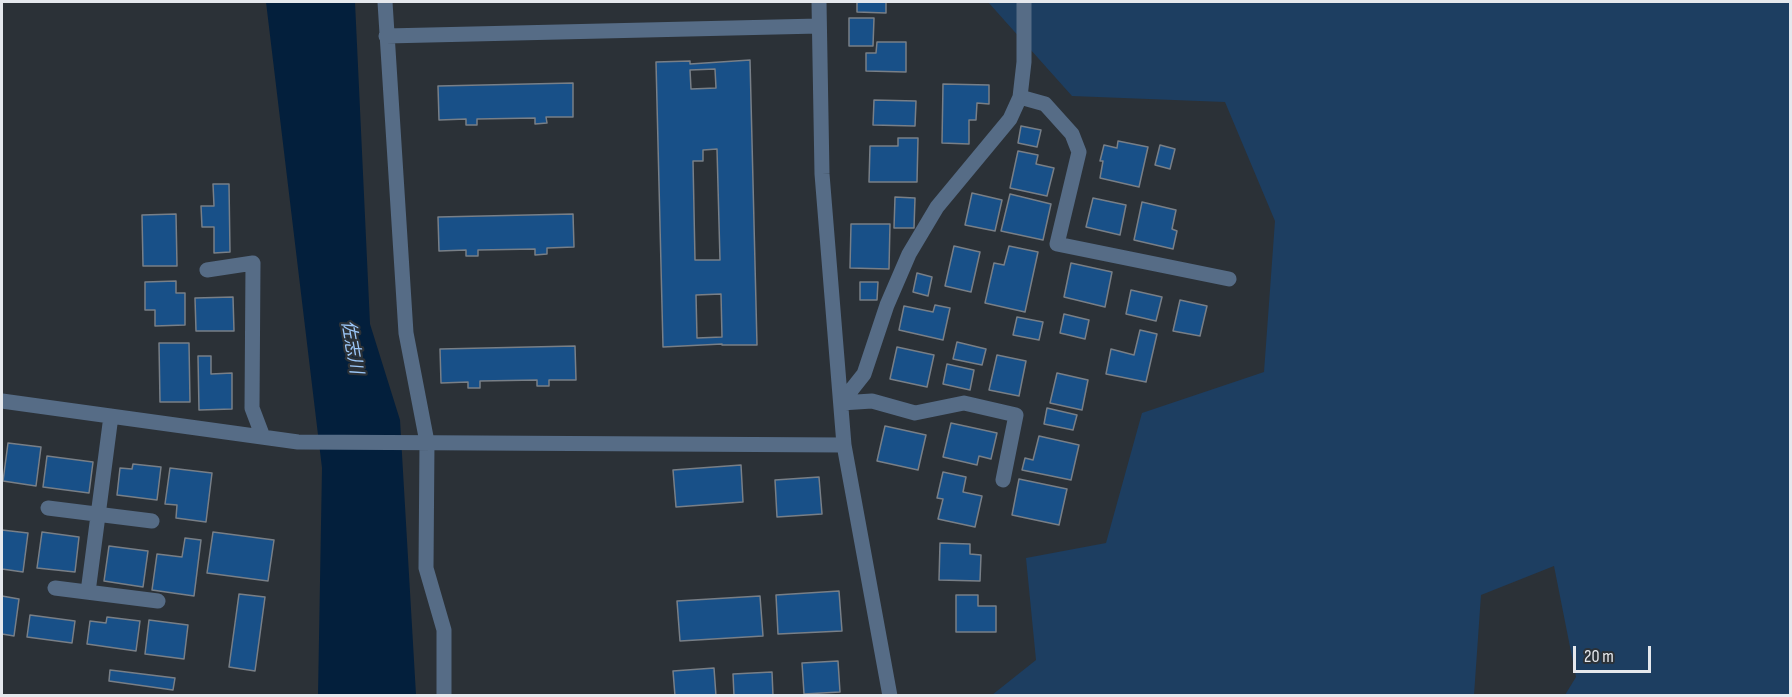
<!DOCTYPE html>
<meta charset="utf-8">
<style>
body{margin:0}
#map{position:relative;width:1792px;height:697px;overflow:hidden;background:#2b3137;font-family:"Sofia Sans Condensed",sans-serif}
canvas{display:block}
.frame{position:absolute;inset:0;border:3px solid #e5e8ed;pointer-events:none}
.scale{position:absolute;left:1573px;top:646px;width:78px;height:27px;box-sizing:border-box;border:3px solid #e5e8ed;border-top:0;padding-left:8px;font-size:18px;line-height:21px;white-space:nowrap;color:#e5e8ed;-webkit-text-stroke:4px #2b3137;paint-order:stroke}
</style>
<div id="map">
<canvas width="1792" height="697"></canvas>
<div class="frame"></div>
<div class="scale">20 m</div>
</div>
<script>
const context = document.querySelector('canvas').getContext('2d');
context.lineJoin = 'round';
function fillPath(path, color) {
  context.fillStyle = color;
  context.fill(path, 'evenodd');
}
function stroke(path, color, width, dash) {
  context.strokeStyle = color;
  context.lineWidth = width;
  context.lineCap = dash ? 'butt' : 'round';
  context.setLineDash(dash || []);
  context.stroke(path);
}
function label(font, color, halo, rows, align = 'center') {
  context.font = font + ' "Sofia Sans Condensed","Noto Sans JP",sans-serif';
  context.lineWidth = 4.5;
  context.setLineDash([]);
  context.textBaseline = 'middle';
  context.strokeStyle = halo;
  context.fillStyle = color;
  for (const [text, x, y, turn = 0] of rows) {
    context.save();
    context.translate(x, y);
    context.rotate((+turn || 0) * Math.PI / 180);
    context.textAlign = isNaN(turn) ? turn : align;
    if (halo) context.strokeText(text, 0, 0);
    context.fillText(text, 0, 0);
    context.restore();
  }
}
const green = new Path2D(`
 M 988,2 L 1790,2 L 1790,695 L 1565,695 L 1576,677 L 1554,566 L 1481,595 L 1474,695 L 992,695 L 1036,660 L 1026,558 L 1106,543 L 1142,413 L 1264,372 L 1275,221 L 1225,102 L 1072,96 Z`);
const water = new Path2D(`
 M 266,2 L 355,2 L 370,324 L 400,420 L 416,695 L 318,695 L 322,468 Z`);
const building = new Path2D(`
 M 857,2 L 886,2 L 886,13 L 857,12 Z
 M 849,18 L 874,18 L 873,46 L 849,46 Z
 M 877,42 L 906,42 L 906,72 L 866,71 L 866,53 L 876,53 Z
 M 750,60 L 757,345 L 722,345 L 722,344 L 663,347 L 656,62 L 690,61 L 690,64 ZM 715,69 L 716,88 L 691,89 L 690,70 ZM 717,149 L 720,260 L 695,260 L 693,161 L 703,161 L 703,150 ZM 721,294 L 722,337 L 697,338 L 696,295 Z
 M 573,83 L 573,117 L 546,117 L 547,123 L 535,124 L 535,118 L 477,119 L 477,125 L 466,125 L 466,119 L 439,120 L 438,86 Z
 M 943,84 L 989,85 L 989,104 L 977,103 L 976,120 L 969,120 L 969,144 L 942,143 Z
 M 874,100 L 916,101 L 915,126 L 873,125 Z
 M 1021,126 L 1041,130 L 1037,147 L 1018,143 Z
 M 898,138 L 918,138 L 917,182 L 869,182 L 870,146 L 898,146 Z
 M 1118,141 L 1148,147 L 1139,187 L 1100,178 L 1103,161 L 1100,161 L 1104,145 L 1117,148 Z
 M 1160,145 L 1175,149 L 1170,169 L 1155,165 Z
 M 1018,151 L 1038,155 L 1036,164 L 1054,168 L 1047,196 L 1010,188 Z
 M 213,184 L 229,184 L 230,252 L 214,253 L 214,227 L 202,227 L 201,206 L 214,206 Z
 M 972,193 L 1002,200 L 995,231 L 965,225 Z
 M 1010,194 L 1051,204 L 1043,240 L 1001,231 Z
 M 895,197 L 915,198 L 914,228 L 894,228 Z
 M 1093,198 L 1126,205 L 1120,235 L 1086,227 Z
 M 1142,202 L 1176,210 L 1172,229 L 1177,231 L 1173,249 L 1134,240 Z
 M 176,214 L 177,266 L 143,266 L 142,215 Z
 M 573,214 L 574,247 L 547,248 L 547,254 L 535,255 L 535,249 L 478,250 L 478,256 L 466,256 L 466,250 L 439,251 L 438,217 Z
 M 851,224 L 890,224 L 889,269 L 850,268 Z
 M 954,246 L 980,252 L 971,292 L 945,286 Z
 M 1009,246 L 1038,252 L 1025,312 L 985,303 L 994,263 L 1004,265 Z
 M 1071,263 L 1112,272 L 1105,307 L 1064,297 Z
 M 917,273 L 932,277 L 928,296 L 913,292 Z
 M 176,281 L 176,293 L 185,293 L 185,325 L 155,326 L 155,310 L 145,310 L 145,282 Z
 M 860,282 L 878,282 L 877,300 L 860,300 Z
 M 1131,290 L 1162,297 L 1156,321 L 1126,314 Z
 M 233,297 L 234,331 L 196,331 L 195,298 Z
 M 1180,300 L 1207,306 L 1200,336 L 1173,331 Z
 M 935,305 L 950,308 L 943,340 L 899,330 L 904,306 L 933,312 Z
 M 1064,314 L 1089,320 L 1085,339 L 1060,333 Z
 M 1017,317 L 1043,322 L 1039,340 L 1013,335 Z
 M 1140,330 L 1157,334 L 1146,382 L 1106,374 L 1111,349 L 1134,355 Z
 M 957,342 L 986,349 L 982,365 L 953,359 Z
 M 159,343 L 189,343 L 190,402 L 160,402 Z
 M 575,346 L 576,380 L 549,380 L 549,386 L 537,386 L 537,380 L 480,381 L 480,388 L 468,388 L 468,382 L 441,383 L 440,349 Z
 M 897,347 L 934,355 L 927,387 L 890,379 Z
 M 997,355 L 1026,361 L 1019,396 L 989,390 Z
 M 198,356 L 211,356 L 211,374 L 232,373 L 232,409 L 199,410 Z
 M 947,364 L 974,370 L 970,390 L 943,384 Z
 M 1057,373 L 1088,380 L 1082,410 L 1050,403 Z
 M 1047,408 L 1077,415 L 1073,430 L 1044,424 Z
 M 951,423 L 997,433 L 991,459 L 979,456 L 977,465 L 943,457 Z
 M 885,426 L 926,435 L 918,470 L 877,461 Z
 M 1039,436 L 1079,445 L 1071,480 L 1022,470 L 1025,458 L 1033,460 Z
 M 8,443 L 41,447 L 36,486 L 3,481 Z
 M 47,456 L 93,462 L 89,493 L 43,487 Z
 M 133,464 L 161,467 L 157,500 L 117,495 L 120,468 L 132,469 Z
 M 741,465 L 743,502 L 676,507 L 673,470 Z
 M 170,468 L 212,473 L 206,522 L 176,518 L 177,505 L 165,504 Z
 M 943,472 L 966,477 L 963,492 L 982,496 L 975,527 L 938,519 L 943,499 L 937,498 Z
 M 819,477 L 822,514 L 777,517 L 775,480 Z
 M 1019,479 L 1067,489 L 1059,525 L 1012,515 Z
 M 2,530 L 28,533 L 23,572 L 2,569 Z
 M 42,532 L 79,537 L 75,572 L 37,568 Z
 M 213,532 L 274,540 L 268,581 L 207,573 Z
 M 185,538 L 201,540 L 194,596 L 152,590 L 157,554 L 182,557 Z
 M 940,543 L 970,544 L 970,554 L 981,555 L 980,581 L 939,580 Z
 M 109,546 L 148,551 L 143,587 L 104,581 Z
 M 839,591 L 842,631 L 778,634 L 776,595 Z
 M 239,594 L 265,597 L 255,671 L 229,667 Z
 M 956,595 L 978,595 L 978,606 L 996,606 L 996,632 L 956,632 Z
 M 2,596 L 19,599 L 14,636 L 2,634 Z
 M 760,596 L 763,636 L 680,641 L 677,601 Z
 M 30,615 L 75,621 L 72,643 L 27,637 Z
 M 107,617 L 140,621 L 136,651 L 87,644 L 90,621 L 106,623 Z
 M 149,620 L 188,625 L 184,659 L 145,654 Z
 M 838,661 L 840,692 L 804,694 L 802,663 Z
 M 714,668 L 716,696 L 675,696 L 673,671 Z
 M 110,670 L 175,678 L 173,690 L 109,681 Z
 M 772,672 L 773,696 L 734,696 L 733,674 Z`);
const minor = new Path2D(`
 M 385,2 L 406,333 L 427,442 L 426,568 L 444,630 L 444,696
 M 819,2 L 822,174 L 844,445 L 890,696
 M 386,36 L 819,26
 M 1020,97 L 1045,104 L 1072,134 L 1079,152 L 1057,244 L 1229,279
 M 207,270 L 253,263 L 252,408 L 263,437
 M 2,401 L 298,442 L 844,445
 M 841,403 L 864,374 L 887,305 L 909,254 L 937,207 L 1010,119 L 1020,97 L 1024,62 L 1024,2
 M 841,403 L 872,401 L 915,413 L 964,403 L 1016,415 L 1003,480
 M 48,508 L 152,521
 M 55,588 L 158,601
 M 88,592 L 111,416`);
const waterNames = [
 ["佐志川",351,347,80]
];
fillPath(green, '#1d3e61');
fillPath(water, '#031f3c');
fillPath(building, '#185088');
stroke(building, '#787f87', 1.5);
stroke(minor, '#566c86', 15);
label('italic 18px', '#9cc7f8', '#2b3137', waterNames);
</script>
